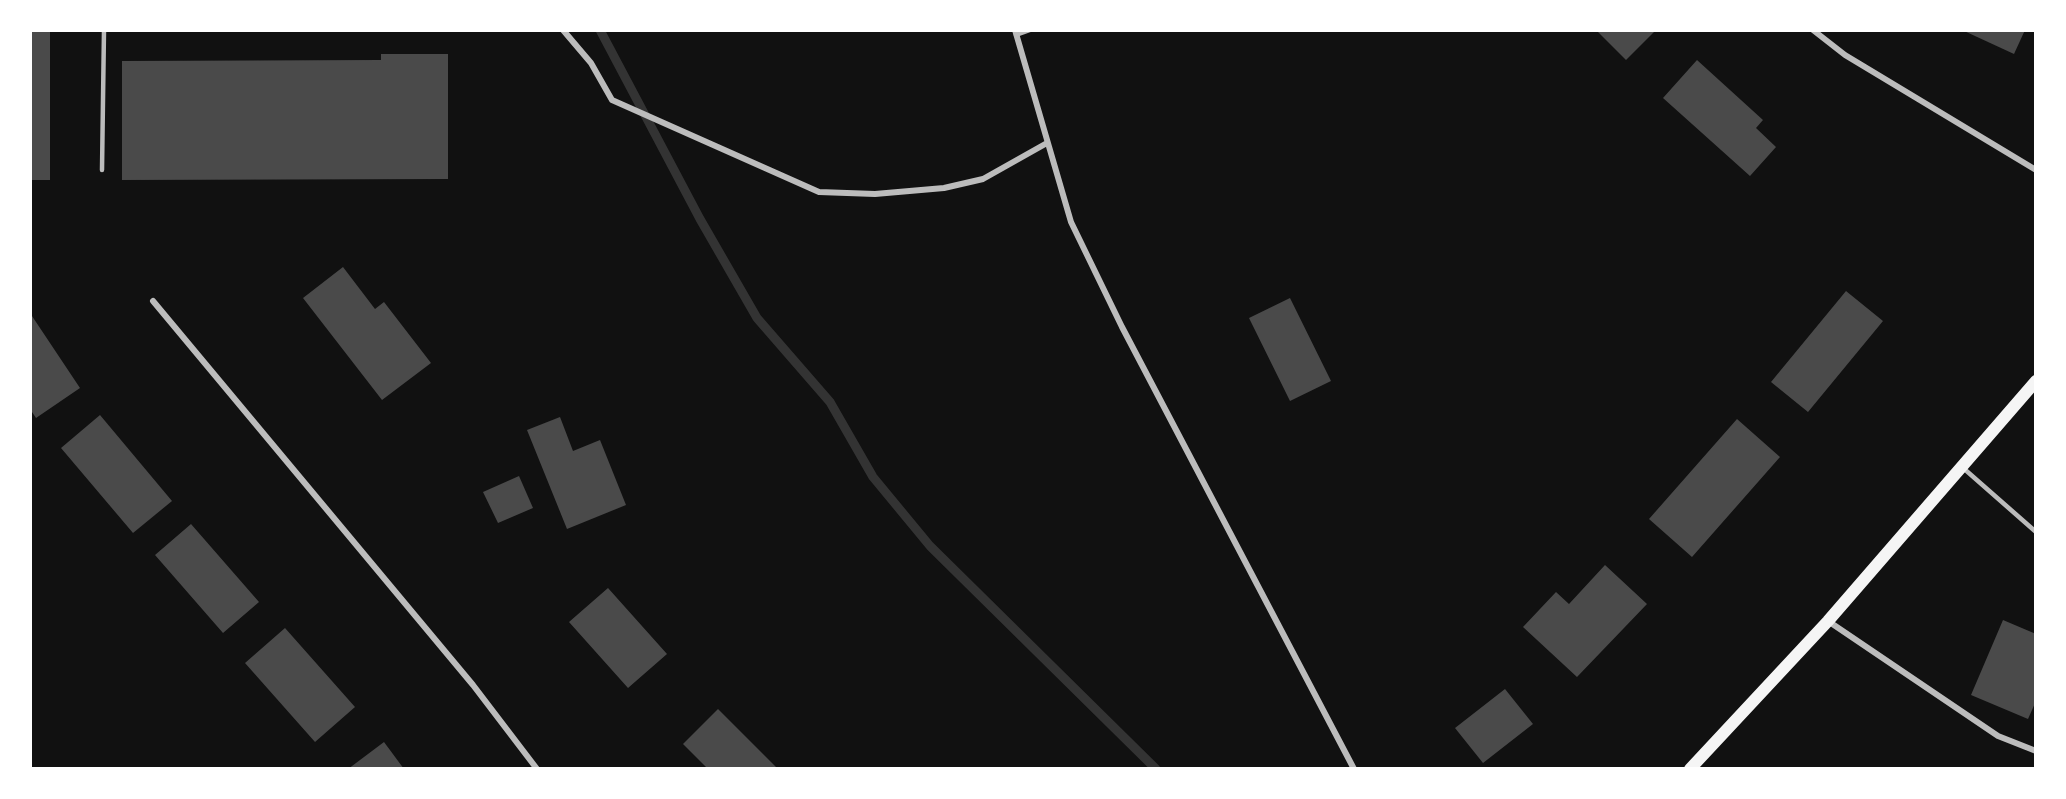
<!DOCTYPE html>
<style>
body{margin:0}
#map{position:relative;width:2066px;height:799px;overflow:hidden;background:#111;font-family:"Roboto Serif",serif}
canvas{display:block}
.frame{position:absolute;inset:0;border:32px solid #fff;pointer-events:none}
</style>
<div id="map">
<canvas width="2066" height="799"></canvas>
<div class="frame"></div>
</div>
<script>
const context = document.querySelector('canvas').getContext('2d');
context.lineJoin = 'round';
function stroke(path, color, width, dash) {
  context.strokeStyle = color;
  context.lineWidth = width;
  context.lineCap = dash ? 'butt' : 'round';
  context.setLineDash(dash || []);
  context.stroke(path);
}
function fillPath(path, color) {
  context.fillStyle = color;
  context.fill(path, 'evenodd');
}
const stream = new Path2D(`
 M 600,30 L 700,219 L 757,318 L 830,402 L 873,477 L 930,546 L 1156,769`);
const building = new Path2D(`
 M 30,30 L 50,30 L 50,180 L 30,180 Z
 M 1596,30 L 1656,30 L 1626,60 Z
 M 1962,30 L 2025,30 L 2014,54 Z
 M 381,54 L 448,54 L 448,179 L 122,180 L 122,61 L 381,60 Z
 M 1697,60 L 1763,120 L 1756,128 L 1776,147 L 1750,176 L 1663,98 Z
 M 343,267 L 375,309 L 384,302 L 431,363 L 382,400 L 303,298 Z
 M 1846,291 L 1883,321 L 1808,412 L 1771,382 Z
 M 1290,298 L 1331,381 L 1290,401 L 1249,318 Z
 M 32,316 L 80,388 L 36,418 L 30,409 L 30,318 Z
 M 100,415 L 172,501 L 133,533 L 61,448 Z
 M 560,417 L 573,451 L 600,440 L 626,505 L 567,529 L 527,430 Z
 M 1737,419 L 1780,457 L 1692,557 L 1649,519 Z
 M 519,476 L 533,508 L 498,523 L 483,492 Z
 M 191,524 L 259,602 L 223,633 L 155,555 Z
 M 1605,565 L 1647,604 L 1577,677 L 1523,627 L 1556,592 L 1569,604 Z
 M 608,588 L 667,654 L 628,688 L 569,622 Z
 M 2003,620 L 2036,634 L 2036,701 L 2028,719 L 1971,695 Z
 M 285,628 L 355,707 L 315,742 L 245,663 Z
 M 1505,689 L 1533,724 L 1483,763 L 1455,728 Z
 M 718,709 L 778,769 L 708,769 L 683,744 Z
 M 384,742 L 404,769 L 348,769 Z`);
const service = new Path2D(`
 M 1016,35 L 1030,30
 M 102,170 L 104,30
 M 1962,467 L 2036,532`);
const minor = new Path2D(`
 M 563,30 L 591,63 L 612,100 L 819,192 L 875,194 L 944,188 L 983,179 L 1047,143
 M 1015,30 L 1071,222 L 1122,327 L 1354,769
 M 1813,30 L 1845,55 L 2036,170
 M 153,301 L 473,685 L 537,769
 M 1828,621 L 1998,736 L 2036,751`);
const secondary = new Path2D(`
 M 1690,769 L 1828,621 L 2036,381`);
stroke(stream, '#333', 9);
fillPath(building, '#4a4a4a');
stroke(service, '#bcbcbc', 4.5);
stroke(minor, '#bcbcbc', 6);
stroke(secondary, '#f5f5f5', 12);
</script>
